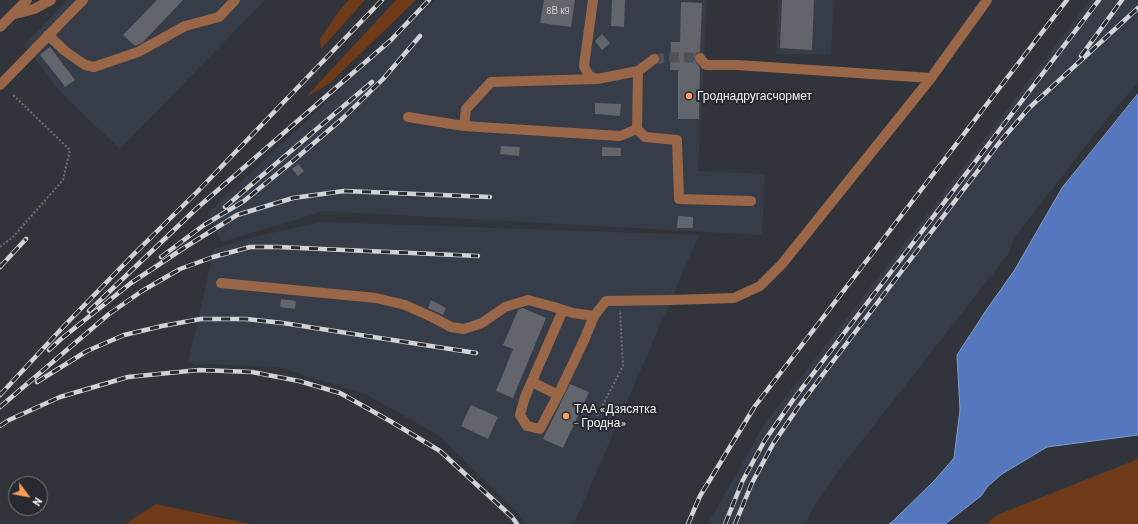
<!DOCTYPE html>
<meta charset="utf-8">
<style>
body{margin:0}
#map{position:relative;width:1138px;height:524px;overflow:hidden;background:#31343a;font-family:Barlow,sans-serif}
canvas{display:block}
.north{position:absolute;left:8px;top:476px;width:40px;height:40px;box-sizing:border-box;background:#272a30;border:1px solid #787a80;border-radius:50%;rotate:122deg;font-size:11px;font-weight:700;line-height:16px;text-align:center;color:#f1f3f7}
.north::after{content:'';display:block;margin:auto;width:14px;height:18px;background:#ff9b5b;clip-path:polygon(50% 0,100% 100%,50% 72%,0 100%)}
</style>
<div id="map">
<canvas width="1138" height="524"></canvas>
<div class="north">N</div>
</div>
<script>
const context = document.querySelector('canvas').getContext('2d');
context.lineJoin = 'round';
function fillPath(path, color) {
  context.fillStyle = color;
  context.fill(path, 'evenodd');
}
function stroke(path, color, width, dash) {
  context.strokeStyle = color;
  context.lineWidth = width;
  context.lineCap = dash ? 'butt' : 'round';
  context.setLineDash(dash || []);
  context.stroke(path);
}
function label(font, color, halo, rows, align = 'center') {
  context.font = font + ' Barlow,sans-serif';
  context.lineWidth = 4;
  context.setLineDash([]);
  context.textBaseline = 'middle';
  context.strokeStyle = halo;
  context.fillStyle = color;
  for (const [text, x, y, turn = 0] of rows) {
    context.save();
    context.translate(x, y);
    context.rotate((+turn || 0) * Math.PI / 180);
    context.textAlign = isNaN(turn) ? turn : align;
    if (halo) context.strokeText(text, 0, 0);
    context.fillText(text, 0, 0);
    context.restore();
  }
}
const built = new Path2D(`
 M 67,0 L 265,0 L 120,149 L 62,94 L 24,45 Z
 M 435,0 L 707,0 L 698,171 L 765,174 L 762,235 L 324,211 L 222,242 L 208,213 Z
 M 778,0 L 834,0 L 831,54 L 776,54 Z
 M 1090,0 L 1138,0 L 1138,82 L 1099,129 L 1014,238 L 1009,253 L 842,466 L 813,507 L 806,524 L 708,524 L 763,426 L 929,212 Z
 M 322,222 L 699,235 L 574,524 L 525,524 L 517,512 L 438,435 L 365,394 L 278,367 L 188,363 L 214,249 L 258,236 Z`);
const green = new Path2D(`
 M 349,0 L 365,0 L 321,49 L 320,39 L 339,11 Z
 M 396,0 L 416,0 L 329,84 L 306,97 Z
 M 1138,459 L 1138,524 L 986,524 L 997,515 Z
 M 156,504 L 250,524 L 125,524 Z`);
const water = new Path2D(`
 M 1138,94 L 1138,435 L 1047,447 L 1002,474 L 988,486 L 981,496 L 945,524 L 889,524 L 893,521 L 935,480 L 954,458 L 960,410 L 957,355 L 987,309 L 1014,271 L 1062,188 Z`);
const building = new Path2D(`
 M 157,0 L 183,0 L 143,42 L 135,46 L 123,35 Z
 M 544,0 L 575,0 L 571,27 L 540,23 Z
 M 612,0 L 625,0 L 624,27 L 611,26 Z
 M 782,0 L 814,0 L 812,50 L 780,48 Z
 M 681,2 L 702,3 L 700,52 L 696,53 L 694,59 L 700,68 L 699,119 L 678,119 L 678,70 L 670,70 L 671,42 L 680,42 Z
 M 602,34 L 610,43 L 602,50 L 595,41 Z
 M 50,47 L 75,80 L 65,87 L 60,80 L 40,55 Z
 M 595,103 L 621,104 L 620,116 L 595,114 Z
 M 501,146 L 520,147 L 519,156 L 500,154 Z
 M 602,147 L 621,148 L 621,156 L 602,156 Z
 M 298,164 L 304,171 L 298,176 L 292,169 Z
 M 678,216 L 693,217 L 693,228 L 677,228 Z
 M 281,299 L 296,301 L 295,309 L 280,307 Z
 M 431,300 L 446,308 L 443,315 L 428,308 Z
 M 523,308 L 546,318 L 513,398 L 496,391 L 513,349 L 503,345 L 518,310 Z
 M 570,384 L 589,392 L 563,448 L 543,439 Z
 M 471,405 L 498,417 L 488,439 L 461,426 Z`);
const minorTunnel = new Path2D(`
 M 654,59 L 679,57 L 700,58`);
const path = new Path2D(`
 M 0,247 L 13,237 L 63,180 L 70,150 L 12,94
 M 597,416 L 623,366 L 620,310`);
const minor = new Path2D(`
 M 593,0 L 584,66 L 589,76 L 597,79 L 638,71 L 654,59
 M 12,15 L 34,9 L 51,0
 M 0,27 L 27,0
 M 48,35 L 65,51 L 85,65 L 94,67 L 138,52 L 185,26 L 219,17 L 235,0
 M 700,58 L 706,65 L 737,65 L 931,78
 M 638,71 L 637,129 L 645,137 L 677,140 L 679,199 L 751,201
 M 597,79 L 491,82 L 466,109 L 464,126 L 620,136 L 637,129
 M 0,85 L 83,0
 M 408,117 L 464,126
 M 221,283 L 376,298 L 405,305 L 432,317 L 451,327 L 464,329 L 482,323 L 505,307 L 528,300 L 554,307 L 573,313 L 594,316
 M 563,310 L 525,397 L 520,415 L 527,426 L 540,429 L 558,395 L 585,338 L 594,316 L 606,301 L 671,300 L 734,298 L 760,286 L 782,264 L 931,78 L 987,0
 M 532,382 L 558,395`);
const rail = new Path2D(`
 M 1081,56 L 1122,0
 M 225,207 L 372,82
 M 161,257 L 204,225 L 244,201 L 293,161 L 342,119 L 383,79 L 420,36
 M 0,267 L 26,239
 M 89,311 L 196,209 L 391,40 L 429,0
 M 49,350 L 61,339 L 131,283 L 187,246 L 237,215 L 293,198 L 344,191 L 490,197
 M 37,382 L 87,351 L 124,335 L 162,326 L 201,319 L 246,319 L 283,323 L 476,353
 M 0,395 L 65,325 L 134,254 L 198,191 L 382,0
 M 0,407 L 109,314 L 142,291 L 180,269 L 213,257 L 250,247 L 278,247 L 478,256
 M 0,426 L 9,420 L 60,397 L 128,377 L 199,370 L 252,372 L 299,381 L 340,393 L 390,421 L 440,451 L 512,517 L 517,524
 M 688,524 L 700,496 L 755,406 L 1067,0
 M 725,524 L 743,480 L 765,440 L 793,400 L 1099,0
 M 735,524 L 752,483 L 773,444 L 799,406 L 999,143 L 1029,108 L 1138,8`);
const markers = [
 [689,96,4,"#ff9b5b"],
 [566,416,4,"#ff9b5b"]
];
const numberNames = [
 ["8В к9",558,11]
];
const poiNames = [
 ["Гроднадругасчормет",697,96],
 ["ТАА «Дзясятка",574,409],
 ["- Гродна»",574,423]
];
fillPath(built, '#373d48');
fillPath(green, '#6e3a18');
fillPath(water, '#5477bd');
stroke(water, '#839cce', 1);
fillPath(building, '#62656c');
stroke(minorTunnel, '#4e5156', 10, [10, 5]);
stroke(path, '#6c6f75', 2, [2, 2]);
stroke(minor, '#996647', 10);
stroke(rail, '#d1d3d7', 4.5);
stroke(rail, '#272a30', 3, [9]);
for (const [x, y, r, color] of markers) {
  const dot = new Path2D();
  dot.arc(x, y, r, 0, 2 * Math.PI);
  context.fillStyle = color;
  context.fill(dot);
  stroke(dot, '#272a30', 1.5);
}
label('10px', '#cdd0d4', null, numberNames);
label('12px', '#f1f3f7', '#272a30', poiNames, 'left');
</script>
